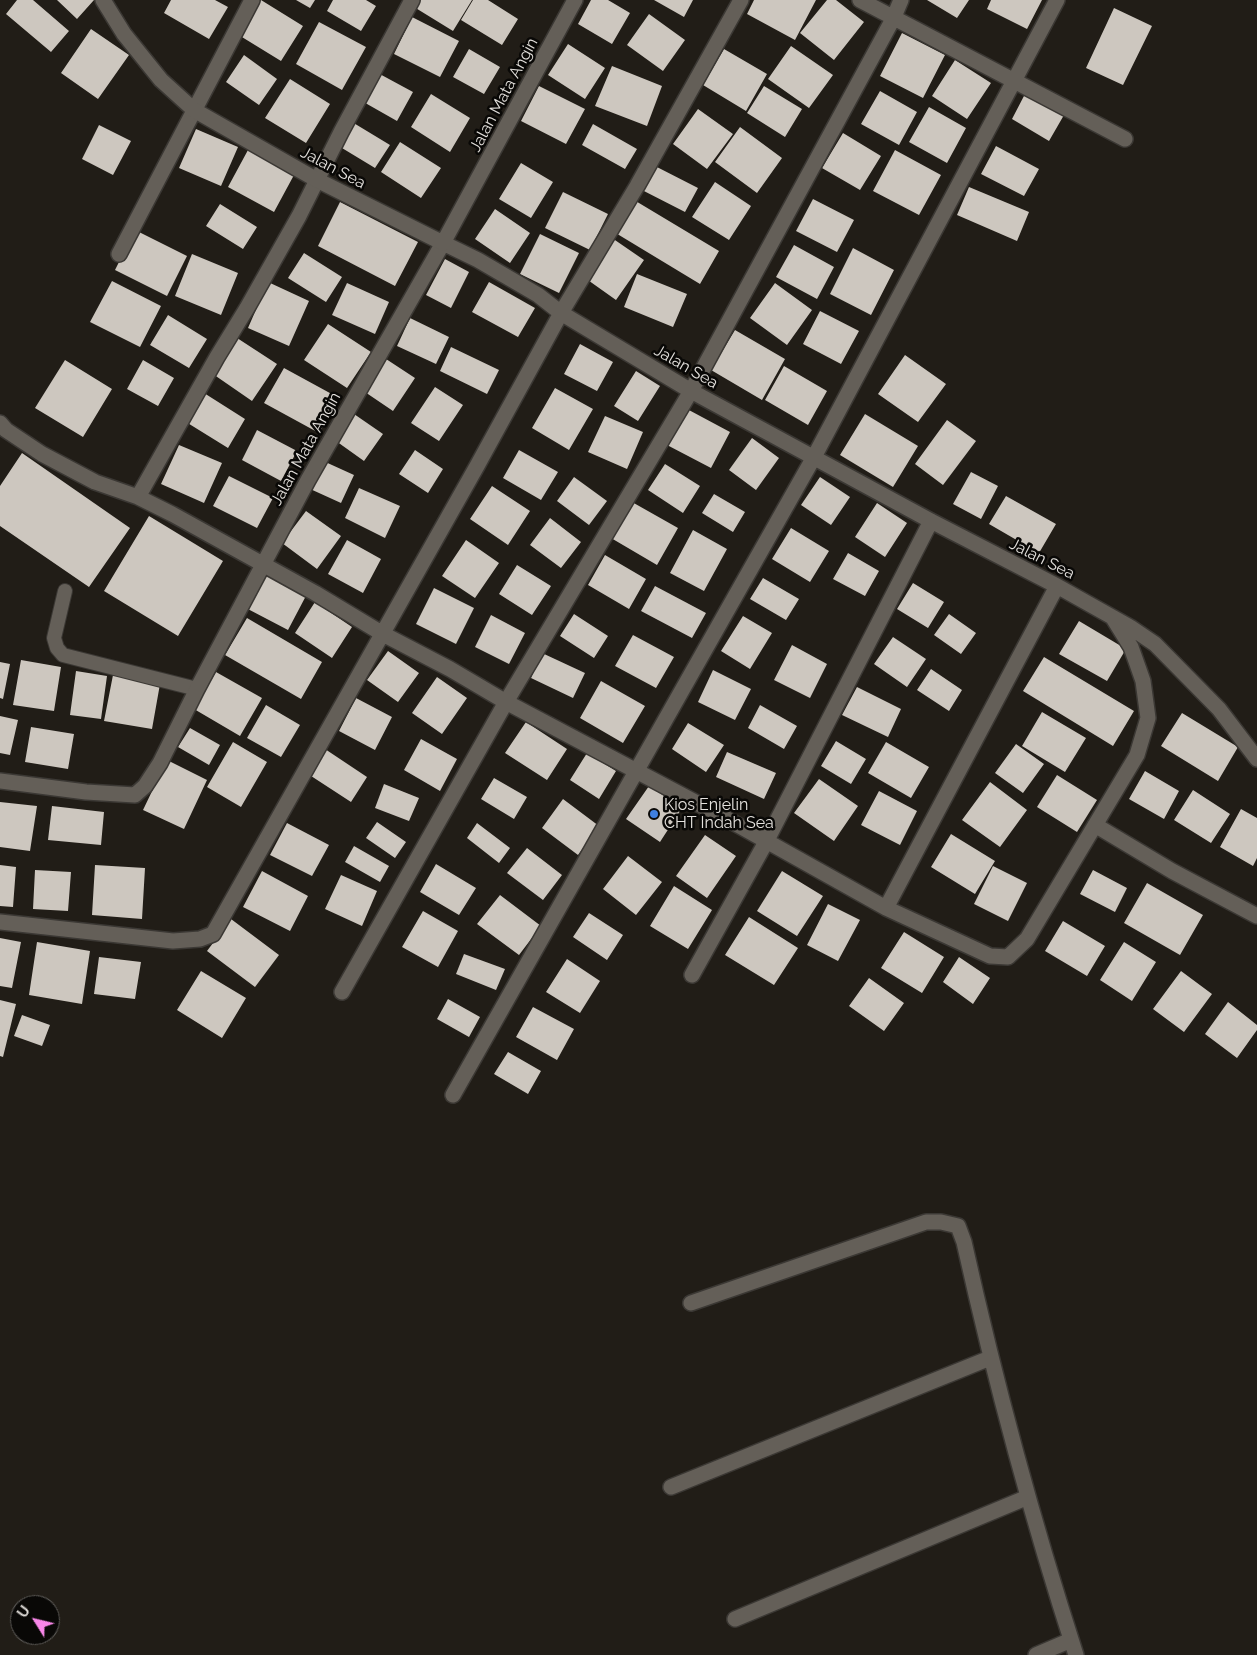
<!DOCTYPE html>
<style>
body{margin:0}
#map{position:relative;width:1257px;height:1655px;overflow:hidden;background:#211d17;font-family:Raleway,sans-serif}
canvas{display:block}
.north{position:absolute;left:10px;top:1595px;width:50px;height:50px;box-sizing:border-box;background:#090806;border:1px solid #615f5c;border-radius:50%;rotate:306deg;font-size:14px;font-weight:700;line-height:20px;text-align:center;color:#e4e1dd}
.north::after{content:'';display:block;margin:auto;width:18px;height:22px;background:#f987e9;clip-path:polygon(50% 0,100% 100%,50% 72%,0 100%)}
</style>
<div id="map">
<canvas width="1257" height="1655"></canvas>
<div class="north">U</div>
</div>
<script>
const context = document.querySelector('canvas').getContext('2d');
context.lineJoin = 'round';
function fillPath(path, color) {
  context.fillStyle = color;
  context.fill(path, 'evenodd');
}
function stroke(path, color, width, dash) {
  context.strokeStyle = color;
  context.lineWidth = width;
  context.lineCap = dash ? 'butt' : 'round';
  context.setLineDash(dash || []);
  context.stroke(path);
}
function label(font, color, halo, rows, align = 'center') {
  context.font = font + ' Raleway,sans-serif';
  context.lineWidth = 5;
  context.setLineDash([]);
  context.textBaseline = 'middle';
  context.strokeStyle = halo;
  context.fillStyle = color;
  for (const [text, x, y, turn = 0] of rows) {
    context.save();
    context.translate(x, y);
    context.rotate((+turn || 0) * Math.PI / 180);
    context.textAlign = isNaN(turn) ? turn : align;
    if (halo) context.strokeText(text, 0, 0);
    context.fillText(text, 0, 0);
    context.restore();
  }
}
const building = new Path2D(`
 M 17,0 L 33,0 L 69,31 L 51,52 L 6,14 Z
 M 57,0 L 94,0 L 77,19 Z
 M 171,0 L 215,0 L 228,7 L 209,39 L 164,13 Z
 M 258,0 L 261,0 L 303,26 L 281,61 L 237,34 Z
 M 296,0 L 315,0 L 310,8 Z
 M 333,0 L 366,0 L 376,6 L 361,31 L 327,11 Z
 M 418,0 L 472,0 L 453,31 L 414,7 Z
 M 473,0 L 488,0 L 518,19 L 502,45 L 461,20 Z
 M 591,0 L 608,0 L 630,13 L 612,44 L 578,24 Z
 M 654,0 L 693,0 L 684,17 Z
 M 754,0 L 816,0 L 795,40 L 747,14 Z
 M 827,0 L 836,0 L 864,22 L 834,60 L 800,33 Z
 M 927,0 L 969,0 L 957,18 Z
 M 991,0 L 1042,0 L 1027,29 L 987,9 Z
 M 1114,8 L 1152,26 L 1123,85 L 1086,68 Z
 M 649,14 L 685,40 L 663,71 L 627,45 Z
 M 412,17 L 459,41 L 440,77 L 394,54 Z
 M 319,22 L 366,47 L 342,90 L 296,64 Z
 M 91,29 L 129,55 L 98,99 L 61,73 Z
 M 902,33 L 945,55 L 923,98 L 880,76 Z
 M 568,44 L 605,68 L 585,99 L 548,75 Z
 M 791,46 L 833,75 L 809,108 L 768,79 Z
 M 469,49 L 500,67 L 484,94 L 453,77 Z
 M 724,49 L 767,74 L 746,111 L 703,85 Z
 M 244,55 L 277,79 L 259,105 L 226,82 Z
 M 955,60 L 991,83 L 967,119 L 932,96 Z
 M 612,66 L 662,86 L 647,126 L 595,106 Z
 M 376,72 L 413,92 L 397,121 L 360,100 Z
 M 290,79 L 330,104 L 306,143 L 265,118 Z
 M 539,86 L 585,109 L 566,144 L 521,121 Z
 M 764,86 L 802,109 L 785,137 L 747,113 Z
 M 880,91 L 917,112 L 899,145 L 861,124 Z
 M 431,94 L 470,118 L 450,152 L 411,127 Z
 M 1025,94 L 1064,115 L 1049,141 L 1012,119 Z
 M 929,107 L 966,128 L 947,163 L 909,142 Z
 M 698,109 L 733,134 L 707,169 L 673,144 Z
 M 352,122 L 390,145 L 375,168 L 337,145 Z
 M 593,124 L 637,149 L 625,169 L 582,145 Z
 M 99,125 L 131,141 L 113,175 L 82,159 Z
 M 740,127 L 782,158 L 757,193 L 715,162 Z
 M 196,129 L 238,147 L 221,186 L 179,168 Z
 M 843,133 L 881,156 L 860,190 L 822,168 Z
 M 400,142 L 441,168 L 421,198 L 381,172 Z
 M 996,146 L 1039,169 L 1024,196 L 981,174 Z
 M 248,150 L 294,175 L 274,212 L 228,187 Z
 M 895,150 L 941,175 L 919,215 L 873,191 Z
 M 521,163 L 553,182 L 531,218 L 499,199 Z
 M 653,165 L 698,188 L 685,212 L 640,189 Z
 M 715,182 L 751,206 L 729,240 L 692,217 Z
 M 969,187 L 1029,212 L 1017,241 L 957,215 Z
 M 563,192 L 608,214 L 590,250 L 545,228 Z
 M 813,199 L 854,220 L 837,252 L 796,231 Z
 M 634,200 L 719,251 L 700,284 L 614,232 Z
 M 340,202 L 418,242 L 395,286 L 318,246 Z
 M 220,204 L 257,227 L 243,249 L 206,226 Z
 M 495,209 L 530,233 L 510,263 L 475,239 Z
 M 135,230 L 187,256 L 167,296 L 115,270 Z
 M 540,234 L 579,253 L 559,293 L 520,274 Z
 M 612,238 L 644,260 L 616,300 L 585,278 Z
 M 794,245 L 834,267 L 817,299 L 776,277 Z
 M 853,248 L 894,270 L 871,315 L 830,294 Z
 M 304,253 L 342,277 L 326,302 L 288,278 Z
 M 192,254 L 238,273 L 221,315 L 175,296 Z
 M 445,259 L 469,272 L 451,308 L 426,295 Z
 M 637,274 L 687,294 L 673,327 L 624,307 Z
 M 112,281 L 161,306 L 140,347 L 90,322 Z
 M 268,282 L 309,301 L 289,346 L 248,328 Z
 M 489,282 L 535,308 L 518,337 L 472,312 Z
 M 347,283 L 389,302 L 375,334 L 332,315 Z
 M 775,283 L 812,310 L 787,345 L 750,318 Z
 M 820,311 L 859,331 L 841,364 L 803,344 Z
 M 168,315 L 207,339 L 189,368 L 150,345 Z
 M 410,318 L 449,337 L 436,364 L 397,346 Z
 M 328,324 L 371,352 L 347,388 L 304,360 Z
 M 735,330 L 785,359 L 762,400 L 711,370 Z
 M 234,336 L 277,364 L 252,401 L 210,372 Z
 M 580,344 L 613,362 L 597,391 L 564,374 Z
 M 451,347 L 499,370 L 487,394 L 440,371 Z
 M 905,355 L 946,384 L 918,422 L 878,394 Z
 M 383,357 L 415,378 L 393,411 L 362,390 Z
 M 65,360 L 112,389 L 83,437 L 35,408 Z
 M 143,360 L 174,378 L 158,406 L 127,389 Z
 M 784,366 L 827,391 L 808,425 L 765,400 Z
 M 284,368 L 339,398 L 319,433 L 264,403 Z
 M 636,371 L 660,386 L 638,421 L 614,406 Z
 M 435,387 L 463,405 L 439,441 L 411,423 Z
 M 555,388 L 593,409 L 569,450 L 532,428 Z
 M 204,393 L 245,419 L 228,448 L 186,422 Z
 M 687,409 L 730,432 L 711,468 L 667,445 Z
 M 354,414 L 383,434 L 364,461 L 336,441 Z
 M 865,414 L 918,446 L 893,487 L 840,455 Z
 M 605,416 L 643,432 L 627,469 L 588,452 Z
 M 947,420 L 976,441 L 943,485 L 915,464 Z
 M 257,430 L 297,451 L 281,481 L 242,460 Z
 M 752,438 L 779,458 L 756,490 L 729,470 Z
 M 179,445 L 222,463 L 204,503 L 161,484 Z
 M 415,450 L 443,469 L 428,493 L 399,474 Z
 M 519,450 L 558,472 L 541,500 L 503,478 Z
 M 22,453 L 130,528 L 89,587 L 0,526 L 0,486 Z
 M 321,460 L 354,475 L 341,503 L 308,488 Z
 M 665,464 L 700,486 L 683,513 L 648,490 Z
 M 971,472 L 998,486 L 981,519 L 953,504 Z
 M 229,476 L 273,498 L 257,528 L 213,506 Z
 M 574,477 L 607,501 L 589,525 L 557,501 Z
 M 820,477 L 850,497 L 831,525 L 801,505 Z
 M 492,486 L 530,511 L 508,545 L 470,519 Z
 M 359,488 L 400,506 L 385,538 L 345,518 Z
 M 714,494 L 745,512 L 733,532 L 702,513 Z
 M 1006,496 L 1056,524 L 1039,553 L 989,524 Z
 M 632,502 L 678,528 L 657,565 L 611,538 Z
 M 877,503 L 907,523 L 885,557 L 855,537 Z
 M 306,511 L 341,536 L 317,569 L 282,543 Z
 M 149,516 L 223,561 L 178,636 L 104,591 Z
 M 550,518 L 581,542 L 561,568 L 530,545 Z
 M 791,528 L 829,551 L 810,582 L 772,559 Z
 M 693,530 L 727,549 L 704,591 L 670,573 Z
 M 347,540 L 381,559 L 363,593 L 328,574 Z
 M 466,540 L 499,563 L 475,598 L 442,576 Z
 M 848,553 L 879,571 L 865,596 L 833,579 Z
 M 605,555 L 646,579 L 629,609 L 588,585 Z
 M 517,565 L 551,586 L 532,615 L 499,594 Z
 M 264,569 L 308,592 L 288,630 L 244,607 Z
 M 763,578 L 799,599 L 786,620 L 750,599 Z
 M 913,583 L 944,602 L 928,628 L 897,609 Z
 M 655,586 L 706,613 L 692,638 L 641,611 Z
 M 434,588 L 474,608 L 456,644 L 416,624 Z
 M 315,602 L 352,627 L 332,658 L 295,633 Z
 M 574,614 L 608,636 L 594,658 L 560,636 Z
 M 949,614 L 976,633 L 961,654 L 934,635 Z
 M 491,615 L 525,633 L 509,664 L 475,647 Z
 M 743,616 L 772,633 L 750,669 L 721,651 Z
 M 247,618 L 322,662 L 301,699 L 225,655 Z
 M 1079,621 L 1126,649 L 1107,681 L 1059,654 Z
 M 633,635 L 674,657 L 656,688 L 615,666 Z
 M 893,637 L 926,659 L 907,687 L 874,664 Z
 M 792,645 L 827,664 L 810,698 L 774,680 Z
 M 388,651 L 419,673 L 398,702 L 367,680 Z
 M 542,653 L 585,673 L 573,698 L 531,678 Z
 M 1044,657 L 1134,711 L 1113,746 L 1023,691 Z
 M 21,660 L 61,667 L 54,711 L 13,705 Z
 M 0,662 L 10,664 L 3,699 L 0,698 Z
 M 931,669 L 962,690 L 949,711 L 917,690 Z
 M 713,670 L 751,689 L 735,720 L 698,702 Z
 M 76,671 L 107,676 L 101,719 L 70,715 Z
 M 216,672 L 262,698 L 240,736 L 194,709 Z
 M 113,675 L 160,684 L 152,729 L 104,721 Z
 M 437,677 L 467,698 L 442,734 L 412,713 Z
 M 601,681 L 645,706 L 623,743 L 580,718 Z
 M 857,687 L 901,709 L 888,737 L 842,715 Z
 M 356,698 L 392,717 L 375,750 L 339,731 Z
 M 266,705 L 300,725 L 281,757 L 247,738 Z
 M 760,705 L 797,726 L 784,749 L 748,728 Z
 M 1042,712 L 1086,738 L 1065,772 L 1022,746 Z
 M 1182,713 L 1238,747 L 1218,781 L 1161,746 Z
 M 0,716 L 18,720 L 10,755 L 0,753 Z
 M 526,722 L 567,749 L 547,780 L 505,753 Z
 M 688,723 L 724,745 L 706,772 L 672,749 Z
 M 31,727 L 74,734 L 68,769 L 25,762 Z
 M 190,728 L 220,745 L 209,765 L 178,747 Z
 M 421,739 L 457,759 L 440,791 L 404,770 Z
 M 836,741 L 866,759 L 851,784 L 821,766 Z
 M 233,742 L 267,762 L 241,807 L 207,787 Z
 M 886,742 L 929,767 L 911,798 L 868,773 Z
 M 1016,744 L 1044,764 L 1023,793 L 995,773 Z
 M 325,749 L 367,777 L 351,802 L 308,774 Z
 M 727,752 L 776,773 L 764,799 L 716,777 Z
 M 587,753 L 616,771 L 599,799 L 570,780 Z
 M 167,760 L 207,780 L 184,829 L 143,810 Z
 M 1145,771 L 1179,791 L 1164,819 L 1129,799 Z
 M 1057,775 L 1097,800 L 1077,832 L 1037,807 Z
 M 494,778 L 527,797 L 514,819 L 481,799 Z
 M 819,779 L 858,806 L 834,841 L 794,813 Z
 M 990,782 L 1027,810 L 1000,847 L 962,820 Z
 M 384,784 L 419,798 L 409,821 L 375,808 Z
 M 649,786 L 682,808 L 660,842 L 626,819 Z
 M 1193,790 L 1230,814 L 1211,843 L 1174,820 Z
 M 879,791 L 917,811 L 900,845 L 861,825 Z
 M 563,799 L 599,826 L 578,855 L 542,828 Z
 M 0,802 L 37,806 L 30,851 L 0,847 Z
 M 52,806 L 104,812 L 101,845 L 48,840 Z
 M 1241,809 L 1257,818 L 1257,858 L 1253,866 L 1220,847 Z
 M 377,822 L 406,842 L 395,858 L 366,838 Z
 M 287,823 L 329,845 L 312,876 L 270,855 Z
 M 477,823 L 510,848 L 499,863 L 467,838 Z
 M 951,834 L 995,861 L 975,894 L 931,867 Z
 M 705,835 L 736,856 L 707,898 L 676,876 Z
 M 354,846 L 389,866 L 380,882 L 345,862 Z
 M 527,848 L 562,875 L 543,900 L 507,873 Z
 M 628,856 L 662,882 L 636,915 L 603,889 Z
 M 436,864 L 476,888 L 459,915 L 420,892 Z
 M 0,865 L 16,867 L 13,907 L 0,906 Z
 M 95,865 L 145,868 L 142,919 L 92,915 Z
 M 993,866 L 1027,883 L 1008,921 L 974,904 Z
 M 35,870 L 71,872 L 68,911 L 33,909 Z
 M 1093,870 L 1127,888 L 1115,912 L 1080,894 Z
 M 262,871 L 308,896 L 290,931 L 243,907 Z
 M 782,871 L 823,896 L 797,936 L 757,911 Z
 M 341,875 L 377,891 L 362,926 L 325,909 Z
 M 1147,883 L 1203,915 L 1180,955 L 1124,923 Z
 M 674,886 L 712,910 L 688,949 L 650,926 Z
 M 500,895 L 541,926 L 519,955 L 477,924 Z
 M 828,904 L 860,920 L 838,961 L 807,945 Z
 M 423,911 L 458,931 L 438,967 L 402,947 Z
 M 589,913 L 623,935 L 607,960 L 573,937 Z
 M 749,917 L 798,948 L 774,985 L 725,955 Z
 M 231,919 L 279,955 L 255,987 L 207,951 Z
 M 1063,921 L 1105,946 L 1087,976 L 1045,951 Z
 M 904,932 L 944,957 L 922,993 L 881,968 Z
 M 0,938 L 21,942 L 12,988 L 0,986 Z
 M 37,942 L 90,951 L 82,1004 L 29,995 Z
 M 1124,942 L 1156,962 L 1132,1001 L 1100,980 Z
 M 464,954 L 505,969 L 496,990 L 456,974 Z
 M 99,957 L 141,962 L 135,999 L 94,994 Z
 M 959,957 L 990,978 L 973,1004 L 943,982 Z
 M 567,959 L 600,981 L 580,1013 L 546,992 Z
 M 201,971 L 246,998 L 222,1038 L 177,1010 Z
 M 1181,971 L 1212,994 L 1184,1032 L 1153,1009 Z
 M 869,978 L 904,1003 L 884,1031 L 849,1006 Z
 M 448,999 L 480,1017 L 469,1037 L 437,1019 Z
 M 0,1000 L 16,1004 L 3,1057 L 0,1056 Z
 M 1228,1002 L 1257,1025 L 1257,1030 L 1237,1058 L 1205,1034 Z
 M 533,1007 L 574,1029 L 557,1060 L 516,1037 Z
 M 22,1015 L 50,1025 L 42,1046 L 14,1036 Z
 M 508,1052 L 541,1071 L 528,1094 L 494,1074 Z`);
const lane = new Path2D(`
 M 65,591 L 54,638 L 57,648 L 63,655 L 197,689`);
const street = new Path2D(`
 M 860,0 L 1125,139
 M 119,254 L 252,0
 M 0,423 L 6,430 L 42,454 L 95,482 L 138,497 L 172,514 L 315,593 L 383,634 L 450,669 L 506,702 L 727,819 L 886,908 L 990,956 L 1008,957 L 1027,939 L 1137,755 L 1148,718 L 1143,681 L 1131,647 L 1113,618
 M 138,497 L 217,357 L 247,308 L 299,216 L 341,132 L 412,0
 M 0,781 L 86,792 L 135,795 L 145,786 L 160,763 L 197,689 L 308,480 L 443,243 L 478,260 L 538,295 L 561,313 L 691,391 L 931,521 L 1057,586 L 1130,627 L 1155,644 L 1219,709 L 1257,759
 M 1095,825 L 1172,871 L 1257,916
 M 886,908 L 1057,586
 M 0,922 L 173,941 L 200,939 L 213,934 L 477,466 L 561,313 L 637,186 L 741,0
 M 692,975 L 766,842 L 931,521
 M 342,992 L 506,702 L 691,391 L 893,19 L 901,0
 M 453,1095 L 814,457 L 1057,0
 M 691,1303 L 926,1222 L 941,1222 L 958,1226 L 964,1242 C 995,1381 1032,1519 1076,1655
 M 671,1487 L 990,1358
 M 735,1619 L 1028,1497
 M 1036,1655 L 1071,1640`);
const secondary = new Path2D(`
 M 103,0 L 124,34 L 161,80 L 194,110 L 317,180 L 443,243 L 575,0`);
const markers = [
 [654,814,5,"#3f7fe0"]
];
const streetNames = [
 ["Jalan Mata Angin",504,95,-62],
 ["Jalan Sea",333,168,28],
 ["Jalan Sea",686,367,30],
 ["Jalan Mata Angin",306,449,-61],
 ["Jalan Sea",1042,559,27]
];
const poiNames = [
 ["Kios Enjelin",664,805],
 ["CHT Indah Sea",664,823]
];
fillPath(building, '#cdc7bf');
stroke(lane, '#3b3834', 16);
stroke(street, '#3b3834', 18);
stroke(secondary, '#3b3834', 18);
stroke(lane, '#645f58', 14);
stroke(street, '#645f58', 15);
stroke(secondary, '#645f58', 15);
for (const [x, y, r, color] of markers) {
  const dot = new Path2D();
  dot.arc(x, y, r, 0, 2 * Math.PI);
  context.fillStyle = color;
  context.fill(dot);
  stroke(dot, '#090806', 2);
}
label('16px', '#e4e1dd', '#090806', streetNames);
label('16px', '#e4e1dd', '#090806', poiNames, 'left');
</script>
